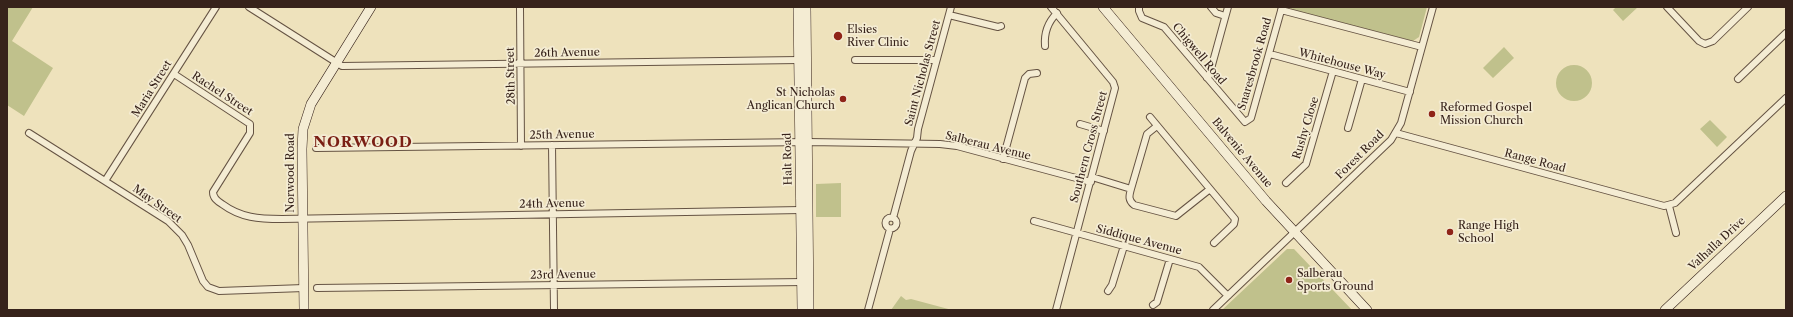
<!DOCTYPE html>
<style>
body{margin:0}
#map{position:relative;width:1793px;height:317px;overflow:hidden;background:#eee2bc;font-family:"Libre Caslon Text",serif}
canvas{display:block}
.frame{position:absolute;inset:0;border:8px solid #37231b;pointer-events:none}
</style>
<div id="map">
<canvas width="1793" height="317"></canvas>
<div class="frame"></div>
</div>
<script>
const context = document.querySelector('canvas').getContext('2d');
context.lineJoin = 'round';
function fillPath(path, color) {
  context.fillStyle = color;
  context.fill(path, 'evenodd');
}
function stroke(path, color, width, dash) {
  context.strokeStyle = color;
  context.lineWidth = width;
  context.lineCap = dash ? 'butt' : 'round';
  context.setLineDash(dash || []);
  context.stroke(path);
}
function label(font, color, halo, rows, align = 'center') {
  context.font = font + ' "Libre Caslon Text",serif';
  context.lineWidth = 3.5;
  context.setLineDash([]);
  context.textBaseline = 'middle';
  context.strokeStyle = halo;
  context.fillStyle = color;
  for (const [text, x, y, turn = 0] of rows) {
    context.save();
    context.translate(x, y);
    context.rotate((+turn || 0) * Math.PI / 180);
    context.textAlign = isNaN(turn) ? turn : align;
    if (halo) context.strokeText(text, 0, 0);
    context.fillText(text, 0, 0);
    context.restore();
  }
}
const green = new Path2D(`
 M 7,7 L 33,7 L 12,41 L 53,68 L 24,116 L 7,105 Z
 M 1289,7 L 1427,7 L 1419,37 L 1413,41 L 1292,10 Z
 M 1616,7 L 1638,7 L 1623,21 L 1613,10 Z
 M 1504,47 L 1514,58 L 1493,78 L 1483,68 Z
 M1556 83a18 18 0 1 1 36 0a18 18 0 1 1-36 0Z
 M 1710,120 L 1727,137 L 1717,147 L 1700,129 Z
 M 841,183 L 841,217 L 816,217 L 816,184 Z
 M 1287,249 L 1294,249 L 1352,310 L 1222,310 Z
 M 901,296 L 906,300 L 911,299 L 952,310 L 891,310 Z`);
const street = new Path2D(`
 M 249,7 L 342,66 L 799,60
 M 520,7 L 521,146
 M 1051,7 L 1113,82 L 1115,88 L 1056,310
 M 1139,7 L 1139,11 L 1142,18 L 1164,27 L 1245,122 L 1251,118 L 1282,7
 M 1211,7 L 1216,13 L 1225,16
 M 1667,7 L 1699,41 L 1705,44 L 1713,41 L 1748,7
 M 1281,10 L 1422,47
 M 949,15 L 998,27 L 1001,26
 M 1045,46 C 1044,34 1048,22 1057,13
 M 1270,54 L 1410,92
 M 855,60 L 936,60
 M 174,74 L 250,124 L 250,133 L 213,192 C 213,198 217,201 222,204 C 241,218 259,219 282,219 L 801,210
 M 1207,78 L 1209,76 L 1228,7
 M 1738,79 L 1786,33
 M 1150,117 L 1235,219 L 1234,224 L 1214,243
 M 1080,124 L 1104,131
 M 1348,128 L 1362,79
 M 29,133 L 168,221 L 182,235 L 188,245 L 203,281 L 208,287 L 219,291 L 304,288
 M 1396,133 L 1664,206 L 1675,203 L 1786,98
 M 552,145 L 554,310
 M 316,148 L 808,142 L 940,144 L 957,146 L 1091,182
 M 1003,159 L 1025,78 L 1029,74 L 1037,73
 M 1092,177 L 1131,189 L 1147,134 L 1157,126
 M 105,181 L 216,7
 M 1286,183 L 1306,164 L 1333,71
 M 1131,189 C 1129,196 1128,200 1134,205 L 1176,216 L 1210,189
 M 1669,206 L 1676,233
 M885.5 223a5.5 5.5 0 1 1 11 0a5.5 5.5 0 1 1-11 0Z
 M 893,218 L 911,151 L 917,138 L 918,129 L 951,7
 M 1034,221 L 1199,267 L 1228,296
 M 317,288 L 804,282
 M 1108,291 L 1112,285 L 1124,246
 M 1153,305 L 1157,302 L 1170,259
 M 868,310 L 890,229
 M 1213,310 L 1391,140 L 1401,123 L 1433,7`);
const secondary = new Path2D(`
 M 798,7 L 802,310
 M 806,7 L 809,310
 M 1103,7 L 1266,201 L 1367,310
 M 304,310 L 302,149 L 303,129 L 311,104 L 371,7
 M 1665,310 L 1786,196`);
const markers = [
 [838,36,5,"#8f2418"],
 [843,99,4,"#8f2418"],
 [1432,114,4,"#8f2418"],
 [1450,232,4,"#8f2418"],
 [1289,280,4,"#8f2418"]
];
const poiNames = [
 ["Elsies",847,30],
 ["River Clinic",847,43],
 ["St Nicholas",835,93,"right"],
 ["Anglican Church",835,106,"right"],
 ["Reformed Gospel",1440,108],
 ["Mission Church",1440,121],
 ["Range High",1458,226],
 ["School",1458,239],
 ["Salberau",1297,274],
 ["Sports Ground",1297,287]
];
const streetNames = [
 ["26th Avenue",567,53,-1],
 ["Chigwell Road",1199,54,50],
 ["Snaresbrook Road",1255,64,-74],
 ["Whitehouse Way",1342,64,15],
 ["Saint Nicholas Street",923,73,-75],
 ["28th Street",511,76,-91],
 ["Maria Street",152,89,-58],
 ["Rachel Street",222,94,33],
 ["Rushy Close",1306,128,-73],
 ["25th Avenue",562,135,-1],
 ["Salberau Avenue",988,146,14],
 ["Southern Cross Street",1089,147,-75],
 ["Balvenie Avenue",1242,153,50],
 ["Forest Road",1360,155,-45],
 ["Halt Road",788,159,-91],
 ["Range Road",1535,161,15],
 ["Norwood Road",291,173,-90],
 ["May Street",157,204,35],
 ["24th Avenue",552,204,-1],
 ["Siddique Avenue",1139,240,15],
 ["Valhalla Drive",1717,244,-43],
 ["23rd Avenue",563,275,-1]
];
const districtNames = [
 ["NORWOOD",363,143]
];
fillPath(green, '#c0c18c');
stroke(street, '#655343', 8);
stroke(secondary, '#37231b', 10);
stroke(street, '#f4ecd3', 6);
stroke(secondary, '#f4ecd3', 9);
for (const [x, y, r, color] of markers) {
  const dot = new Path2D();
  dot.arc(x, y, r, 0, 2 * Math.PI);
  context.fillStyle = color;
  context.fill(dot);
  stroke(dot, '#f4ecd3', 1.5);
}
label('11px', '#37231b', '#f4ecd3', poiNames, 'left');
label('11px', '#37231b', '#f4ecd3', streetNames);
context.letterSpacing = '1px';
label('bold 15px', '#7a1f14', '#f4ecd3', districtNames);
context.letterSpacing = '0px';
</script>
